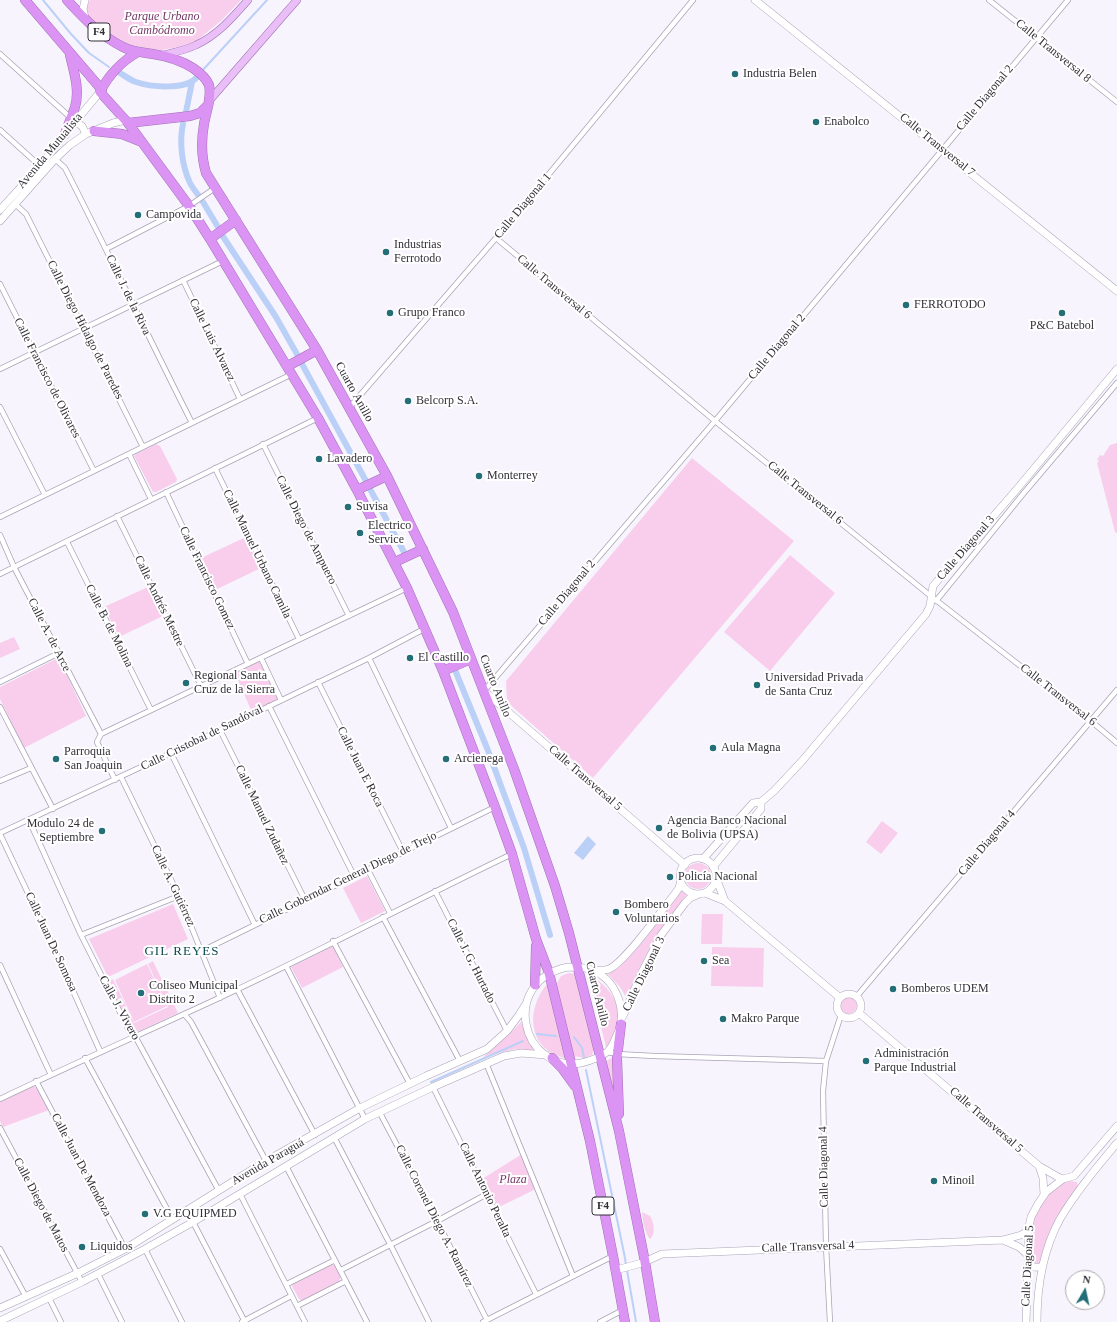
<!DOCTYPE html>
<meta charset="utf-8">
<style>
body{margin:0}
#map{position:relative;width:1117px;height:1322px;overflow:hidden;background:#f7f4fd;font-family:Georgia,serif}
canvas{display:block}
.north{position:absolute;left:1065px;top:1270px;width:40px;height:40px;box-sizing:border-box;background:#fff;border:1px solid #adacaf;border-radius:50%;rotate:9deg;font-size:11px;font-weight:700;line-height:16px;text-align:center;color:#322f37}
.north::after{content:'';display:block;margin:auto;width:14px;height:18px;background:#246e77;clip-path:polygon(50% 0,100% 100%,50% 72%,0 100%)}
</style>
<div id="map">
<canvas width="1117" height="1322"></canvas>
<div class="north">N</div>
</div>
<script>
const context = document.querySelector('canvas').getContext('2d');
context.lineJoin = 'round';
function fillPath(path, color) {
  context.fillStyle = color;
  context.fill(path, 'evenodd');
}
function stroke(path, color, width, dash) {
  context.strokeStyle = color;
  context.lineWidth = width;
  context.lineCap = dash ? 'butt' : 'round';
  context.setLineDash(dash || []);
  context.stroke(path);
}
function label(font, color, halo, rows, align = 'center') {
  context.font = font + ' Georgia,serif';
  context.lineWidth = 4;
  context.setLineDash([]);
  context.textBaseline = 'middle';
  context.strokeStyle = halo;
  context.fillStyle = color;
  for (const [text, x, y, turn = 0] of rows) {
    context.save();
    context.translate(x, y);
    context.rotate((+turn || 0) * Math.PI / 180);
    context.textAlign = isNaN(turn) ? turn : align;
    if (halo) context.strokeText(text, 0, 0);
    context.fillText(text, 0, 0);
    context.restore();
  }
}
const green = new Path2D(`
 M 90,0 L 241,0 L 222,20 L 195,42 L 179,47 L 161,50 L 141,47 L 126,43 L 107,34 L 90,21 L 87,13 L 87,6 Z
 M 1117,443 L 1117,533 L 1115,532 L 1097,463 L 1099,461 L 1097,460 L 1100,455 L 1103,456 L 1110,445 Z
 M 156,444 L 160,446 L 177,479 L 176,482 L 156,492 L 153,492 L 134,456 L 136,454 Z
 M 692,458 L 794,541 L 593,778 L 507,702 L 506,681 Z
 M 246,537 L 261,568 L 217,589 L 201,558 Z
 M 790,555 L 835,593 L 770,671 L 724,632 Z
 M 148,587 L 163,616 L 119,637 L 104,607 Z
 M 14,637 L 20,649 L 0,658 L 0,643 Z
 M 56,659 L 60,660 L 86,716 L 24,748 L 0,699 L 0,687 Z
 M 260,661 L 279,699 L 252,712 L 237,678 L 234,680 L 231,675 Z
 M 882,821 L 898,833 L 881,854 L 866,842 Z
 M685 876a13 13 0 1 1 26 0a13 13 0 1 1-26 0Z
 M 367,876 L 385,911 L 361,923 L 343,888 Z
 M 682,890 L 687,895 C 661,927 640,960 627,999 L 620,987 L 608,974 L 618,968 L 636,949 Z
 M 173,904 L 188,939 L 108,977 L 89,939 Z
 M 702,914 L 723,914 L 722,944 L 701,944 Z
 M 333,946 L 343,967 L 302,988 L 291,967 Z
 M 712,947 L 764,948 L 763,987 L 711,986 Z
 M 153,961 L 178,1013 L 135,1033 L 131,1029 L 107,982 L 113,979 L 134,1023 L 168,1007 L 148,964 Z
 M 147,964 L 167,1006 L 134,1022 L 115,980 Z
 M 569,973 L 576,974 L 595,1047 L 592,1055 L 584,1058 L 574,1056 L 556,985 L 561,976 Z
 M 588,974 C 618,990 629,1020 606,1047 Z
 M 547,984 L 567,1059 C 562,1057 557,1056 553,1054 C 525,1038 530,1004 547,984 Z
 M839 1005a9 9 0 1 1 18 0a9 9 0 1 1-18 0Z
 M 523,1020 C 523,1032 529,1041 535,1051 L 516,1049 L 483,1057 L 509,1034 Z
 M 614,1057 L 615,1099 L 606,1061 Z
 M 32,1087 L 35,1087 L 39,1089 L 49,1110 L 3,1127 L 0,1121 L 0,1102 Z
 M 522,1154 L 536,1189 L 497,1208 L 482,1179 Z
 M 1068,1181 L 1077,1182 L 1078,1187 L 1066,1202 L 1053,1228 L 1041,1263 L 1035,1263 C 1022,1235 1039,1192 1068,1181 Z
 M 642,1212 L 650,1216 C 654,1222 656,1234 650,1239 C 644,1232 643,1221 642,1212 Z
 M 332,1264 L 335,1266 L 341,1276 L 339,1282 L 302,1301 L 299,1299 L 292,1286 L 293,1284 L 329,1265 Z`);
const water = new Path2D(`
 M 588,836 L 596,844 L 583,860 L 574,853 Z`);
const stream = new Path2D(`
 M 43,0 L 71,34 L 89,53 L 109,67
 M 201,72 L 267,0
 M 192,82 L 198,76
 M 537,1034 L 556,1036
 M 574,1037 L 582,1048 L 584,1057
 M 586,1070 L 624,1253 L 636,1322
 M 431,1082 L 523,1041`);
const canal = new Path2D(`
 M 120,73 C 125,76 130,80 136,82 C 150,87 186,90 196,78
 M 186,112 L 192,82
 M 183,124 C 179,142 182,166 190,183 C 192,187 196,192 199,196
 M 203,202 L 218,227
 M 222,235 L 276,317 L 298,356
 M 302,364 L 366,481
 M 370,489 L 405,554
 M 455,670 L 487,748 L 524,848 L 550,935`);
const street = new Path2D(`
 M 989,0 L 1117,102
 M 0,54 L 71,118
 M 0,130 L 40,166
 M 55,159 L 65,168 C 108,252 149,338 192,423
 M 15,204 L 26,214 L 143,447
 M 496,238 L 715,421 L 932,597 L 1091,721 L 1117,743
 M 106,249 L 189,206 L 215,188
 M 183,280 L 240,399
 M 0,284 L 94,471
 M 0,369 L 223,261
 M 0,407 L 45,495
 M 349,408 L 496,238 L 693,0
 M 263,444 L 349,616
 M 129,454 L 151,499
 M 215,468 L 299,639
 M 166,492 L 248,664
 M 117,516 L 201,686
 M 0,517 L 292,374
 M 0,535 L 14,567 L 101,734
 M 67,542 L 151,710
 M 0,574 L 318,418
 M 936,601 L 1023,494 L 1117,383
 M 261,658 L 281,700
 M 369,658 L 451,828
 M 0,682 L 59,653
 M 318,682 L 403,852
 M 484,691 L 715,421 L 1068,0
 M 269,706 L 354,876
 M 0,707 L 53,809
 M 220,730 L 305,900
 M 101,734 L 407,588
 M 101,734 L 97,742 L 115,780
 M 171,753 L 255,925
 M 121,777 L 179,896 L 220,998
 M 0,781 L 31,768
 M 29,820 L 81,935 L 131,1034 L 135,1036 L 219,1191
 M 0,833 L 220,730 L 369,658 L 424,629
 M 0,834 L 53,946 L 100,1051
 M 368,870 L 390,913
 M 435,891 L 507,1031
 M 383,917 L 460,1061
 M 81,935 L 179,896
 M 333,941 L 410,1084
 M 202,951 L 495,807
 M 0,965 L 51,1075
 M 286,966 L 365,1119
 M 237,989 L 315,1135
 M 857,996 L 1117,690
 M 184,1014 L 191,1022 L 266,1161
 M 608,1052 L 617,1054 L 654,1056 L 826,1061
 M 85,1058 L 173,1220
 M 486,1063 L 573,1276
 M 36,1081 L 125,1249
 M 433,1087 L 536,1294
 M 0,1099 C 73,1064 146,1032 219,998 C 318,952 414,901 512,854
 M 380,1113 L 437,1221 L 487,1320
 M 0,1128 L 82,1282
 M 334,1137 L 390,1244 L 429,1322
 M 286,1166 L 367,1322
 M 240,1194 L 305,1322
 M 193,1222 L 245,1322
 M 0,1249 L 26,1297
 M 145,1249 L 182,1322
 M 341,1270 L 437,1221 L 487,1194
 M 98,1274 L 122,1322
 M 287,1284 L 335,1260
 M 49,1298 L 61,1322
 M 297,1306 L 346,1281
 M 242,1322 L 291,1296
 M 483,1322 L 613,1256
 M 600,1322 L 623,1310
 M 830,1322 L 826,1246 L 823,1091 L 826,1061 L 841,1015`);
const secondary = new Path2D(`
 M 755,0 L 1117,291
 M 85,18 L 83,9 L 85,0
 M 75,122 L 82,126 L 86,134
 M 0,210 L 40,166 L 75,122 L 100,92
 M 0,221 L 55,159 L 70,145 L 86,134 L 113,123 L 126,120
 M 484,691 L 685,865
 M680 876a18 18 0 1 1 36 0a18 18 0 1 1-36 0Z
 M 703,859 L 753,803 L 761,802 L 774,791 L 802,761 L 926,614 L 930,606 L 933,586 L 1017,489 L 1117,369
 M 713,867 L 761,809 L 761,802
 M 716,878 L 725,901
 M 705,893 L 725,901 L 839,997
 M 568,967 C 575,967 582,967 589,969 C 617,978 629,1012 616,1037 C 614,1042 611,1049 607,1052 C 600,1057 590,1061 581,1063 C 521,1073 499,981 568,967 Z
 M 593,970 C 598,970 604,971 609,969 C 625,962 661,911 674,895 L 679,888 L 681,880
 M837 1006a12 12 0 1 1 24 0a12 12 0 1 1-24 0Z
 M 859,1013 L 1039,1166 L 1058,1177 L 1063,1179
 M 623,1016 L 642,972 L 661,935 L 685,903 L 690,898 L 699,894
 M 1039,1166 L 1043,1178 L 1044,1195
 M 1003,1240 L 1019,1247 L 1028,1255
 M 1028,1264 C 1034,1268 1037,1268 1043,1266
 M 616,1270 L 642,1263 L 662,1254 L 1003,1240 L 1021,1235 L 1028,1231
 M 0,1308 L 78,1273 L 125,1249 L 266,1161 L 360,1108 L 426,1076 L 487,1049 L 507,1031 L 519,1015 L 526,1004
 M 0,1321 L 82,1282 L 145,1249 L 193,1222 L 365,1119 L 433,1087 L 504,1056 L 521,1053 L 546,1055
 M 1026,1322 L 1028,1264 L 1028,1231 L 1031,1217 L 1038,1204 L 1046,1192 L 1063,1179 L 1074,1176 L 1117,1126
 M 1037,1322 C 1037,1287 1043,1250 1060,1219 C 1076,1192 1097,1167 1117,1143`);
const primary = new Path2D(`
 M 163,55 C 175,52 186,50 196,45 C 218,35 233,17 248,0
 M 209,101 L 297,0`);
const highway = new Path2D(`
 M 25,0 L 102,90
 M 67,0 C 84,19 101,36 123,47 C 133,52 142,52 153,54 C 167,56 180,60 193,68 C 199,72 206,78 209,85 C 212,98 206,112 204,124 C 201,141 201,156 206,173 L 317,350 L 387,476 L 453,612 L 514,769 L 555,886 L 569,933 L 619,1131 L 645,1262 L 655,1322
 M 138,52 C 122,61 108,76 100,92 L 128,123 L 189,206 L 210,239 L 318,418 L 357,490 L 407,588 L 443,671 L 495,807 L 512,854 L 536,939 L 549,973 L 590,1141 L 613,1256 L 625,1322
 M 128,123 L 190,116 L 200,113 L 208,105
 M 94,131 L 122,134 L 142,142
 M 65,134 C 68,125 72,116 75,107 C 80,90 74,72 70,55
 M 210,239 L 236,220
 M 288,366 L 317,350
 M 357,490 L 387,476
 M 395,562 L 423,549
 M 443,671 L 471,659
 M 535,985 L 536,946
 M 552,1058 L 562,1068 L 575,1086
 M 619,1114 L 617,1058 L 621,1024`);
const markers = [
 [735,74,4,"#246e77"],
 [816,122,4,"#246e77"],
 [138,215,4,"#246e77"],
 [386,252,4,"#246e77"],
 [906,305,4,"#246e77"],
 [390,313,4,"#246e77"],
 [1062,313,4,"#246e77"],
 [408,401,4,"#246e77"],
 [319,459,4,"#246e77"],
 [479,476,4,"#246e77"],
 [348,507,4,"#246e77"],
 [360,533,4,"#246e77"],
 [410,658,4,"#246e77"],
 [186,683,4,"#246e77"],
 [757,685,4,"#246e77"],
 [713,748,4,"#246e77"],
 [56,759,4,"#246e77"],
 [446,759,4,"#246e77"],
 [659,828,4,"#246e77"],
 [102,831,4,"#246e77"],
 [670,877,4,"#246e77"],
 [616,912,4,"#246e77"],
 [704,961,4,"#246e77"],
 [893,989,4,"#246e77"],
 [141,993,4,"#246e77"],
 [723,1019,4,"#246e77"],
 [866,1061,4,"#246e77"],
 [934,1181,4,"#246e77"],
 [145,1214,4,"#246e77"],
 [82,1247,4,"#246e77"]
];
const shields = [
 [99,32,22],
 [603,1206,22]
];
const shieldNames = [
 ["F4",99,32],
 ["F4",603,1206]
];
const parkNames = [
 ["Parque Urbano",162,17],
 ["Cambódromo",162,31],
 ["Plaza",513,1180]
];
const streetNames = [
 ["Calle Transversal 8",1053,51,39],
 ["Calle Diagonal 2",985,98,-50],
 ["Calle Transversal 7",937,145,39],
 ["Avenida Mutualista",50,151,-50],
 ["Calle Diagonal 1",523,206,-50],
 ["Calle Transversal 6",554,287,40],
 ["Calle J. de la Riva",128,295,64],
 ["Calle Diego Hidalgo de Paredes",85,330,63],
 ["Calle Luis Alvarez",212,340,64],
 ["Calle Diagonal 2",777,347,-50],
 ["Calle Francisco de Olivares",47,378,63],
 ["Cuarto Anillo",354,392,61],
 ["Calle Transversal 6",805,493,39],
 ["Calle Diego de Ampuero",306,530,63],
 ["Calle Diagonal 3",966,548,-49],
 ["Calle Manuel Urbano Camila",257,554,64],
 ["Calle Francisco Gomez",207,578,64],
 ["Calle Diagonal 2",567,593,-50],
 ["Calle Andrés Mestre",159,601,64],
 ["Calle B. de Molina",109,626,63],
 ["Calle A. de Arce",49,635,63],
 ["Cuarto Anillo",495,686,68],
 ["Calle Transversal 6",1058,695,38],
 ["Calle Cristobal de Sandóval",202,738,-26],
 ["Calle Juan E Roca",360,767,63],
 ["Calle Transversal 5",585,778,41],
 ["Calle Manuel Zudañez",262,815,64],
 ["Calle Diagonal 4",987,843,-50],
 ["Calle Goberndar General Diego de Trejo",348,878,-26],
 ["Calle A. Gutiérrez",173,886,65],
 ["Calle Juan De Somosa",51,942,65],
 ["Calle J. G. Hurtado",471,961,63],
 ["Calle Diagonal 3",644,974,-64],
 ["Cuarto Anillo",597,994,76],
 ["Calle J. Vivero",119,1008,61],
 ["Calle Transversal 5",986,1120,41],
 ["Avenida Paraguá",268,1162,-30],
 ["Calle Juan De Mendoza",81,1165,62],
 ["Calle Diagonal 4",824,1167,-91],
 ["Calle Antonio Peralta",485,1190,64],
 ["Calle Diego de Matos",41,1205,62],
 ["Calle Coronel Diego A. Ramírez",434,1216,63],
 ["Calle Transversal 4",808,1247,-2],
 ["Calle Diagonal 5",1028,1266,-87]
];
const poiNames = [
 ["Industria Belen",743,74],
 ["Enabolco",824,122],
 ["Campovida",146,215],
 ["Industrias",394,245],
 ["Ferrotodo",394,259],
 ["FERROTODO",914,305],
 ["Grupo Franco",398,313],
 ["P&C Batebol",1062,326,"center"],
 ["Belcorp S.A.",416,401],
 ["Lavadero",327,459],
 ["Monterrey",487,476],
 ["Suvisa",356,507],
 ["Electrico",368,526],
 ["Service",368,540],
 ["El Castillo",418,658],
 ["Regional Santa",194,676],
 ["Cruz de la Sierra",194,690],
 ["Universidad Privada",765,678],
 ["de Santa Cruz",765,692],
 ["Aula Magna",721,748],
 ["Parroquia",64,752],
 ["San Joaquin",64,766],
 ["Arcienega",454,759],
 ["Agencia Banco Nacional",667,821],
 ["de Bolivia (UPSA)",667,835],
 ["Modulo 24 de",94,824,"right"],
 ["Septiembre",94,838,"right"],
 ["Policía Nacional",678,877],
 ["Bombero",624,905],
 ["Voluntarios",624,919],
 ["Sea",712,961],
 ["Coliseo Municipal",149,986],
 ["Distrito 2",149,1000],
 ["Bomberos UDEM",901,989],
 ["Makro Parque",731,1019],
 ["Administración",874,1054],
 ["Parque Industrial",874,1068],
 ["Minoil",942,1181],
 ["V.G EQUIPMED",153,1214],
 ["Liquidos",90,1247]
];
const neighbourhoodNames = [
 ["GIL REYES",182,952]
];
fillPath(green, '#f9ceed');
fillPath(water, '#bbd0f7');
stroke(stream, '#bbd0f7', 2);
stroke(canal, '#bbd0f7', 6);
stroke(street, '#a9a3b6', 6);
stroke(secondary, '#a9a3b6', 8);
stroke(primary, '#a071b2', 8);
stroke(highway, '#a071b2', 10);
stroke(street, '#fff', 4.5);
stroke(secondary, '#fff', 7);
stroke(primary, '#eabff8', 7);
stroke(highway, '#dc94f4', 9);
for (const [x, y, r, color] of markers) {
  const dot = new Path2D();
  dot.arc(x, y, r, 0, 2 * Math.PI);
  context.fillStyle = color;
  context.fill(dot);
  stroke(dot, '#fff', 1.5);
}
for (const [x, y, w] of shields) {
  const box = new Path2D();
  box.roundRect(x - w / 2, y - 9, w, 18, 3);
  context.fillStyle = '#fff';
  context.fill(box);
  stroke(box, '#322f37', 1);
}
label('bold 11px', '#322f37', null, shieldNames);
label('italic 12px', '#733766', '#fff', parkNames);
label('12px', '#322f37', '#fff', streetNames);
label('12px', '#322f37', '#fff', poiNames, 'left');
context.letterSpacing = '1px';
label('13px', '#0a4a51', '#fff', neighbourhoodNames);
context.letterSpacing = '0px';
</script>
